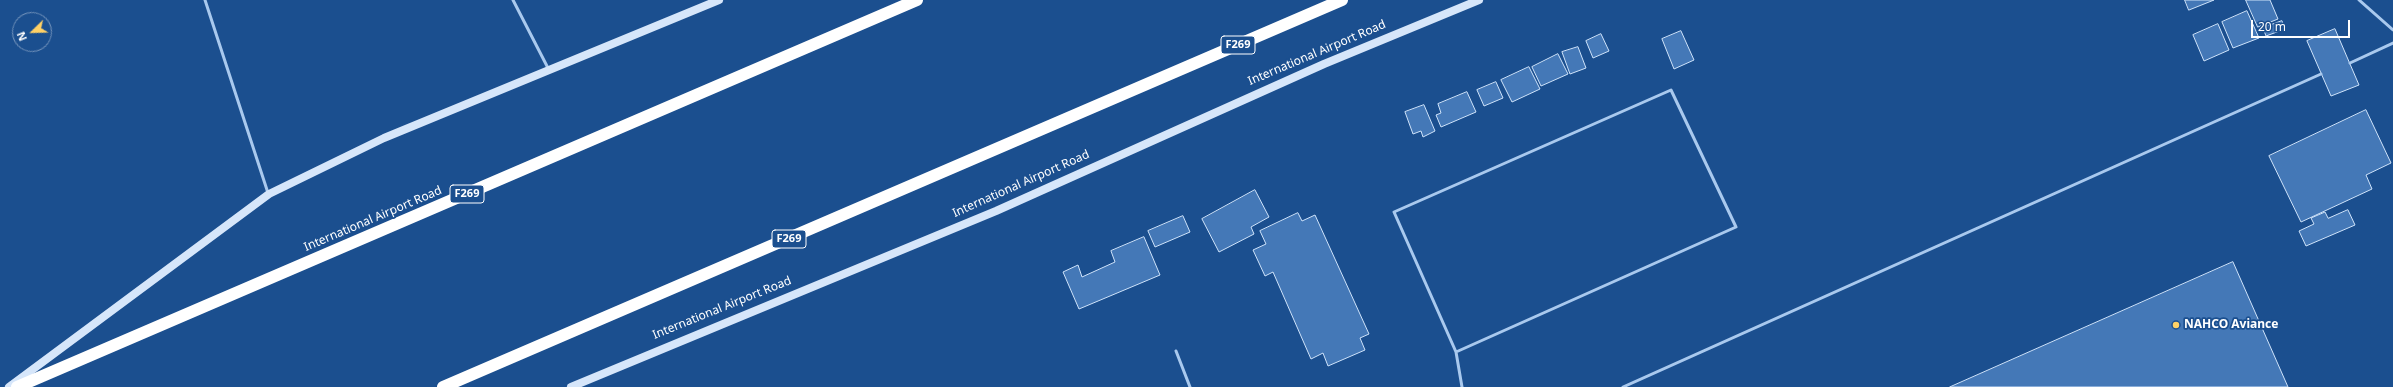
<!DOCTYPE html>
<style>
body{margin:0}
#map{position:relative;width:2393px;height:387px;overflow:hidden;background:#1b4f8f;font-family:"Noto Sans",sans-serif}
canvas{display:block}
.north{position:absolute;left:12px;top:12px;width:40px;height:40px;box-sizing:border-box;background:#1b4f8f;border:1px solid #7695bc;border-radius:50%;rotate:247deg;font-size:11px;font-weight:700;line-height:16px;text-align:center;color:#fff}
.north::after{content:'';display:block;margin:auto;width:14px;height:18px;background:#ffd166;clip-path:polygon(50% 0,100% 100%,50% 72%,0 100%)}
.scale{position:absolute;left:2251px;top:20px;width:99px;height:18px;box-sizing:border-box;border:2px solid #fff;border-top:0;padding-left:5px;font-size:12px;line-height:14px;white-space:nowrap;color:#fff;-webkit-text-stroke:3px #1b4f8f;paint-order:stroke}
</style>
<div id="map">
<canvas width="2393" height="387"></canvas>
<div class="north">N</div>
<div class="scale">20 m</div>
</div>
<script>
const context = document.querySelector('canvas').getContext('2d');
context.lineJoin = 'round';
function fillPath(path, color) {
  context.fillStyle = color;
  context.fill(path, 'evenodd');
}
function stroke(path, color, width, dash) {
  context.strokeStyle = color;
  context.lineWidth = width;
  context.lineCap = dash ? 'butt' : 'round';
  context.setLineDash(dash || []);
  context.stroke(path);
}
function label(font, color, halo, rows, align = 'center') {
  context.font = font + ' "Noto Sans",sans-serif';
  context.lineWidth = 3.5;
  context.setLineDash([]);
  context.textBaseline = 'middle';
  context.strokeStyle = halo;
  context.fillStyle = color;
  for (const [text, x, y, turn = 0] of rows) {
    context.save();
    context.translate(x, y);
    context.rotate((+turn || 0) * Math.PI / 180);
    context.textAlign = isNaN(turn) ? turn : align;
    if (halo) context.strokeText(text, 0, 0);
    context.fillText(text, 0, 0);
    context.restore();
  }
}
const building = new Path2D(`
 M 2185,0 L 2214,0 L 2189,10 Z
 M 2246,0 L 2270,0 L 2278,19 L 2258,27 Z
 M 2247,11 L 2259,38 L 2233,48 L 2222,22 Z
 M 2282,21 L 2285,29 L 2266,36 L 2263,28 Z
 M 2218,24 L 2229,50 L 2204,61 L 2193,35 Z
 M 2335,29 L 2359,85 L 2331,96 L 2307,41 Z
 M 1681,31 L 1694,60 L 1674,69 L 1662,39 Z
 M 1601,34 L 1609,51 L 1593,58 L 1586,41 Z
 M 1578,47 L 1586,68 L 1570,74 L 1562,52 Z
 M 1558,54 L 1568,74 L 1541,86 L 1532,67 Z
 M 1529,67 L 1540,89 L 1512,102 L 1501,80 Z
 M 1496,82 L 1503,98 L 1484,106 L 1477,90 Z
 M 1467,92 L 1476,112 L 1441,127 L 1436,115 L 1441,113 L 1438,104 Z
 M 1424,105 L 1435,131 L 1423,137 L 1421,131 L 1413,134 L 1405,112 Z
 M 2366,110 L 2391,163 L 2366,175 L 2372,189 L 2301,222 L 2269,156 Z
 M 1255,190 L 1269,217 L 1251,227 L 1254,234 L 1219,252 L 1202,219 Z
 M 2348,210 L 2355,225 L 2306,246 L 2299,231 L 2314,224 L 2311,218 L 2325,212 L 2328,218 Z
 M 1298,213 L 1302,221 L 1315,215 L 1369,334 L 1360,338 L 1365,350 L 1328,366 L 1323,353 L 1311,359 L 1273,272 L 1265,276 L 1253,250 L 1266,244 L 1260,231 Z
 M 1183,216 L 1190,232 L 1155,247 L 1148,231 Z
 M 1144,237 L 1160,275 L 1079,309 L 1063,272 L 1078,265 L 1082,277 L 1115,262 L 1111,251 Z
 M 2233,262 L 2288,387 L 1950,387 Z`);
const service = new Path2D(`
 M 205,0 L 268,193
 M 513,0 L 549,70
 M 2359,0 L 2393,30
 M 2350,63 L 2393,43
 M 1176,351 L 1190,387
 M 1456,352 L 1736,227 L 1671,90 L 1394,212 L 1456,352 L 1462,387
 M 1623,387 L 2321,74`);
const secondary = new Path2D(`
 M 9,387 L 269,194 L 384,138 L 719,0
 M 571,387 L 996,211 L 1324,64 L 1479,0`);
const motorway = new Path2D(`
 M 17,387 L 917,0
 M 443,387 L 1342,0`);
const markers = [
 [2176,325,4,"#ffd166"]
];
const shields = [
 [1238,45,34],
 [467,194,34],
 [789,239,34]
];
const shieldNames = [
 ["F269",1238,45],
 ["F269",467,194],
 ["F269",789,239]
];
const streetNames = [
 ["International Airport Road",1317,53,-23],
 ["International Airport Road",1021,184,-24],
 ["International Airport Road",373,219,-23],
 ["International Airport Road",722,308,-22]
];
const poiNames = [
 ["NAHCO Aviance",2184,325]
];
fillPath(building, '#4478b7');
stroke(building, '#cfe3fa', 1);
stroke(service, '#a9c9ee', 3);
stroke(secondary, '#d6e6fa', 8);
stroke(motorway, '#fff', 12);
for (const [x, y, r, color] of markers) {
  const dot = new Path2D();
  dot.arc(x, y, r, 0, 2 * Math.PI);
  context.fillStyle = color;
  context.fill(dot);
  stroke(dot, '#1b4f8f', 1.5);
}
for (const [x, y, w] of shields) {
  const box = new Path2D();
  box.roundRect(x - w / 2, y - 9, w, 18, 3);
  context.fillStyle = '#1b4f8f';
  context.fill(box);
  stroke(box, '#fff', 1);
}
label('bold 11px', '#fff', null, shieldNames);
label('12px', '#fff', '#1b4f8f', streetNames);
label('bold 12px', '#fff', '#1b4f8f', poiNames, 'left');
</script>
